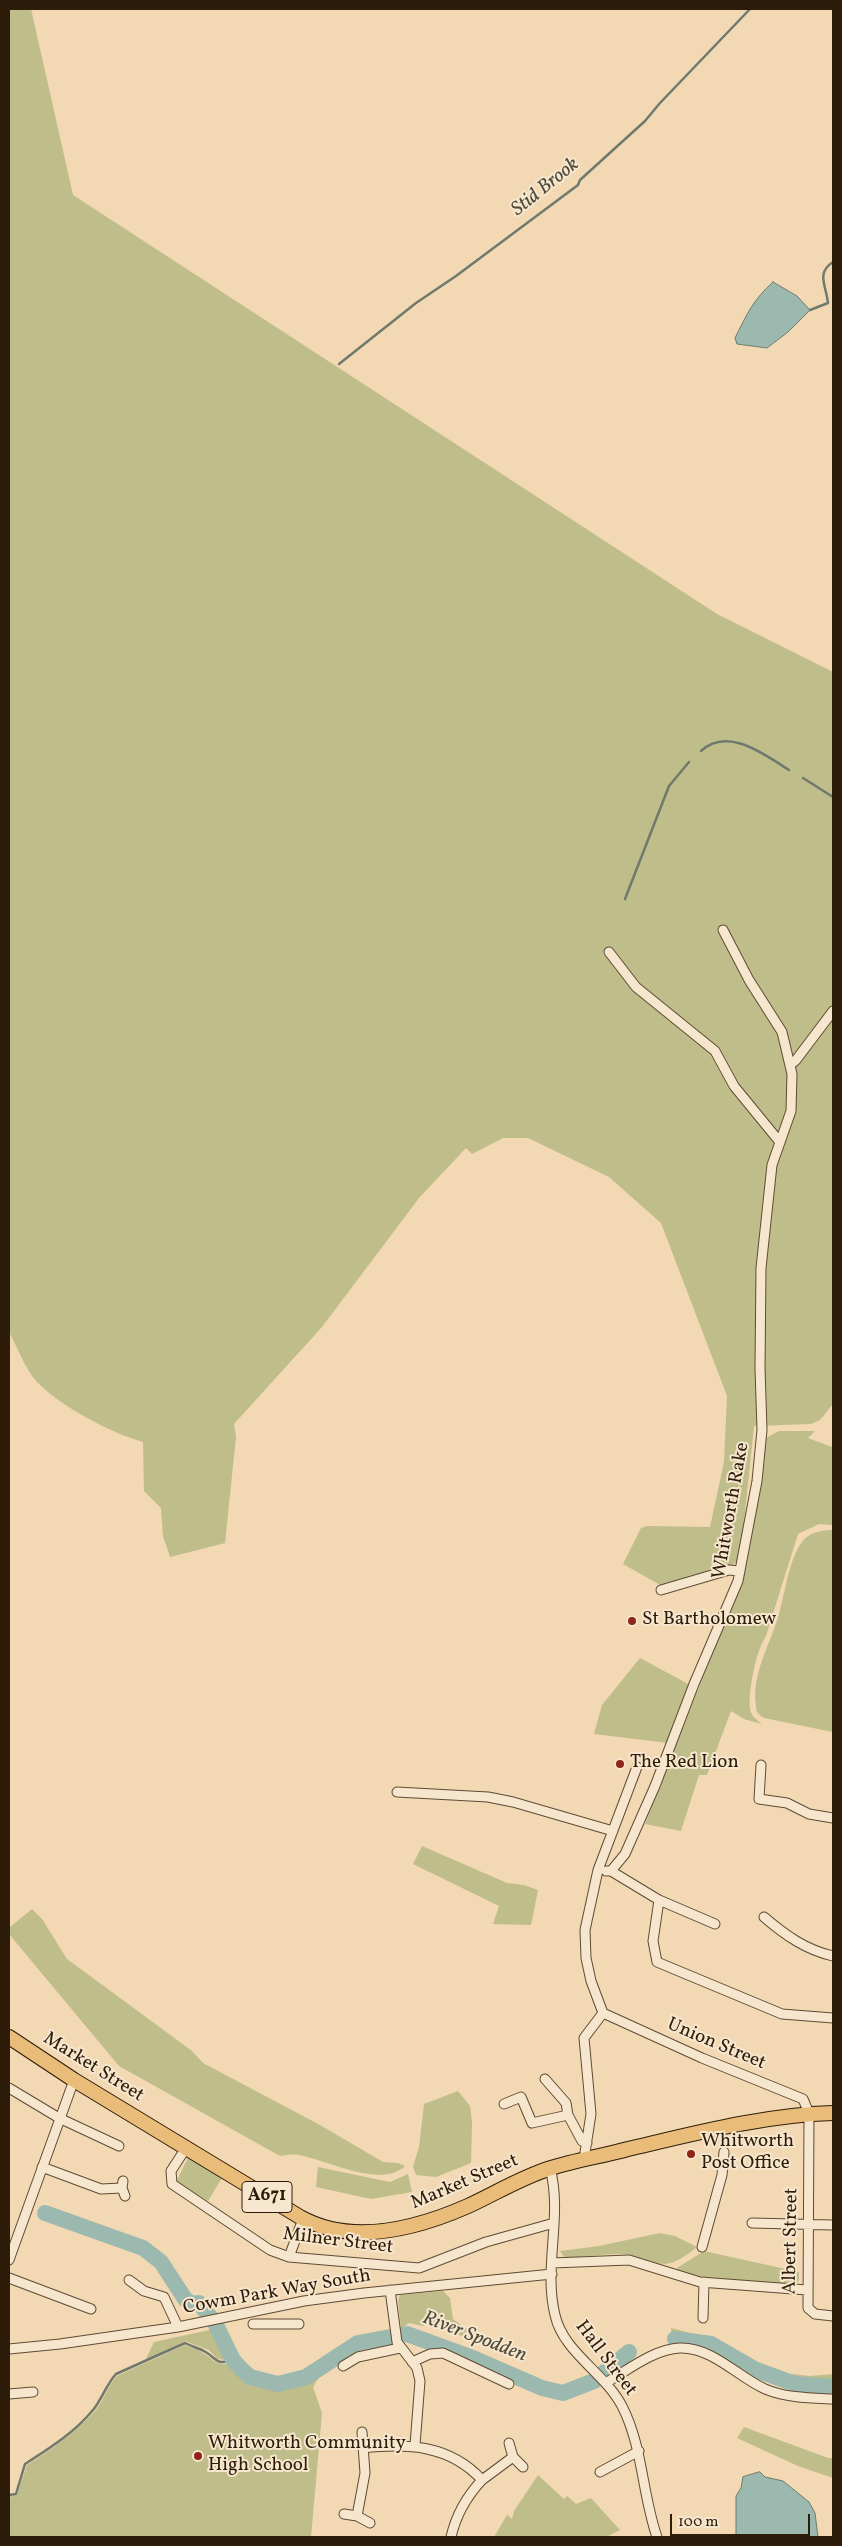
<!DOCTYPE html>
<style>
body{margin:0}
#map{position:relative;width:842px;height:2546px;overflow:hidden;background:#f2d8b3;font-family:Vollkorn,serif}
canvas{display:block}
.frame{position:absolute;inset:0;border:10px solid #2d1c09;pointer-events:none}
.scale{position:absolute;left:670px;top:2514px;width:140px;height:22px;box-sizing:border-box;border:2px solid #2d1c09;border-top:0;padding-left:6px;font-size:15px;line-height:18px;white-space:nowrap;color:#2d1c09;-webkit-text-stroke:4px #f7e6ce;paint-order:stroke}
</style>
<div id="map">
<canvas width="842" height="2546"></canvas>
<div class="frame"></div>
<div class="scale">100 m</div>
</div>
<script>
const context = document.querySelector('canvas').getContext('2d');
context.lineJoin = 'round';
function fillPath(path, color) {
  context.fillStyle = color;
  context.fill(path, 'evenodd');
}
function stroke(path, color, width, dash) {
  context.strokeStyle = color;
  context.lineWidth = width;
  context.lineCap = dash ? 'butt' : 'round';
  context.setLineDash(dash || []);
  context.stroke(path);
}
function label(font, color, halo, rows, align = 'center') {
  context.font = font + ' Vollkorn,serif';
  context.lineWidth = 4;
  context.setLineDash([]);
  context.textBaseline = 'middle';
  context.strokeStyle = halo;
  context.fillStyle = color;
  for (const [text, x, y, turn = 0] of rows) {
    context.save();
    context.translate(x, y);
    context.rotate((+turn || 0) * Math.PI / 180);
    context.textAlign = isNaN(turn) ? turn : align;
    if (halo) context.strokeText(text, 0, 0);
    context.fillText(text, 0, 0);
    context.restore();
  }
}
const green = new Path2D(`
 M 9,9 L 31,9 L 73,195 L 717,614 L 833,672 L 833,1404 L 820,1420 L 811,1424 L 754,1426 L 740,1560 L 728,1568 L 662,1586 L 623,1564 L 641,1528 L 647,1526 L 710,1527 L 724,1462 L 727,1396 L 661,1223 L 609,1177 L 528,1138 L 503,1138 L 472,1154 L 466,1148 L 419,1198 L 322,1327 L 234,1424 L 236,1437 L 225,1543 L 170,1557 L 163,1536 L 161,1508 L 144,1491 L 143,1442 C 111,1433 60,1406 37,1382 C 25,1369 18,1348 9,1332 Z
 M 779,1431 L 815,1431 L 808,1438 L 832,1447 L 833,1444 L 833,1525 L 819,1524 L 798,1534 L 766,1636 C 756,1650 748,1692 750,1709 C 751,1716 757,1720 762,1724 L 744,1719 L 731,1711 L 707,1775 L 699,1775 L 681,1831 L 645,1824 L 739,1586 L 746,1564 L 766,1438 Z
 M 833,1530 L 833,1732 L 764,1718 C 759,1715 756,1712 756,1706 C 751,1674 771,1643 779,1614 C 785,1593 789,1559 802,1542 C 809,1532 822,1530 833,1530 Z
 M 640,1658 L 690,1685 L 668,1743 L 594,1734 L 602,1705 Z
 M 422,1846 L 507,1883 L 524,1885 L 538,1890 L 531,1925 L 493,1924 L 499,1906 L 413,1864 Z
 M 32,1909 L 42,1919 L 67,1959 L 192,2051 L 203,2063 L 320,2125 L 383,2162 L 398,2163 L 405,2166 C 382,2189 327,2160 299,2155 C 293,2154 286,2155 280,2156 L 119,2066 L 9,1934 L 9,1928 Z
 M 458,2091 L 470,2106 L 472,2122 L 471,2163 L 436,2177 L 416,2175 L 413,2167 L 419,2147 L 424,2104 Z
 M 189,2156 L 223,2176 L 208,2201 L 176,2182 Z
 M 318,2167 L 390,2182 L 408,2174 L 412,2192 L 371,2199 L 316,2187 Z
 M 660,2233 L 675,2236 L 697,2247 C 658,2279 657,2256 619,2254 C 601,2254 583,2257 565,2258 L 560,2251 L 599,2246 Z
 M 704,2251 L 799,2272 L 799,2280 L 795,2285 L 712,2279 L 677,2271 L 677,2268 Z
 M 443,2291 L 450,2298 L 453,2319 L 481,2339 L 464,2337 L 432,2323 L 423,2326 L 409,2323 L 401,2329 L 398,2301 L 400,2295 Z
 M 671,2328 L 714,2339 L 763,2366 L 782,2373 L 810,2376 L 833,2374 L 833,2385 L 796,2382 L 757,2368 L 714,2343 L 672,2336 Z
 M 214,2329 L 228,2360 L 217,2359 L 209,2350 L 185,2341 L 145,2361 L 154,2342 Z
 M 185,2345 C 191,2347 199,2350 205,2354 C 214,2360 218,2367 231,2363 C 260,2392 285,2391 321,2374 L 313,2387 L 322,2413 L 311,2537 L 9,2537 L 9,2497 L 17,2495 L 27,2465 C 52,2449 74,2434 94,2412 C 104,2401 107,2386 117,2376 Z
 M 744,2427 L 828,2458 L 833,2458 L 833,2478 L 798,2466 L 737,2438 Z
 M 538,2475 L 564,2499 L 567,2496 L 576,2504 L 591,2498 L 620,2530 L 606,2537 L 494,2537 L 507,2515 L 512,2519 L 514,2511 Z`);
const water = new Path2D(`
 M 773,282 L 797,296 L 810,310 L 788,332 L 767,348 L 737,344 L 735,338 C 747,314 753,300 773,282 Z
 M 760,2472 L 765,2477 L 783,2481 L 809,2502 L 815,2513 L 818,2537 L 736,2537 L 736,2496 L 741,2488 L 743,2477 Z`);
const stream = new Path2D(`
 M 810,310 L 828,303 C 826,285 816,273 833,262
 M 339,364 L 416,303 L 456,276 L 578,185 L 580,180 L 645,121 L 660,103 L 750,9
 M 701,751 C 728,726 765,755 789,770
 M 803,778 L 833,797
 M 625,899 L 669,786 L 689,762
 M 9,2495 L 16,2494 L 25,2464 C 50,2448 74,2433 93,2410 C 102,2399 106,2385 116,2374 L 185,2343 C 191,2346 198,2348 204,2351 C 217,2358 215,2366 233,2360`);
const river = new Path2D(`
 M 45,2213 L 143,2248 L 161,2262 L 185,2299 L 191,2304 L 199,2303 L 215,2323 L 233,2360 L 241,2369 L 250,2377 L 278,2384 L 306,2377 L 358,2343 L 407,2334 L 473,2358 L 542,2388 L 563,2393 L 594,2381 L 629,2352
 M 675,2339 L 711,2344 L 754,2369 L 795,2384 L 833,2387`);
const minor = new Path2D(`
 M 609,952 L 636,987 L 715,1051 L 734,1086 L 779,1141
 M 790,1065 L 796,1060 L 833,1011
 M 661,1590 L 729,1570 L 740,1571
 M 761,1765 L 759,1799 L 787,1803 L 809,1814 L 833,1818
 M 397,1792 L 488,1797 L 513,1802 L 613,1831
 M 606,1871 L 611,1871 L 659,1900 L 715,1924
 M 611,1871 L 625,1854 L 655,1786 L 694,1684 L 738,1581 L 757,1481 L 762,1430 L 760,1368 L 761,1268 L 772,1165 L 791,1111 L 792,1074 L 782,1032 L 749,980 L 723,930
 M 659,1900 L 653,1941 L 657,1962 L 782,2014 L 833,2018
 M 764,1917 C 785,1935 806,1950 833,1956
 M 603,2013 L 702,2058 L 803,2099 L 809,2113 L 808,2308 L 815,2314 L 833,2316
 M 603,2013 L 591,1981 L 586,1958 L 585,1930 L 598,1870 L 637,1767
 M 545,2079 L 566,2103 L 568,2115
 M 9,2088 L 59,2118 L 119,2146
 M 504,2104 L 521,2097 L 532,2123 L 568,2115 L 582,2141 L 587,2143
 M 186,2148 L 171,2171 L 172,2184 L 270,2250 L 289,2257 L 419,2268 L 486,2242 L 554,2223
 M 584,2159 L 591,2114 L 584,2038 L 603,2013
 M 42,2167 L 101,2189 L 122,2188
 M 550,2168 C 563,2216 543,2267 555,2315 C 563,2352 605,2373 622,2406 C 643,2447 642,2494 657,2537
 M 123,2181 L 122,2188 L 125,2196
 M 752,2223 L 833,2225
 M 702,2247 L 722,2175 L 724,2152
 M 289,2257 L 303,2219
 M 9,2260 L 74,2080
 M 552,2263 L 629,2260 L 700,2282 L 807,2290
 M 9,2278 L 91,2309
 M 129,2280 L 144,2291 L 164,2297 L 178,2327
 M 390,2290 L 397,2342 L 417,2368 L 420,2381 L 415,2445
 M 703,2318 L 704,2282
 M 253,2324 L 299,2324
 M 9,2349 L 60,2344 L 178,2327 L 304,2301 L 364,2293 L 552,2274
 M 412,2362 L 430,2354 L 443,2353 L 509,2384
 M 343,2366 L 358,2357 L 400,2348
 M 607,2382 C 628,2370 654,2349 680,2348 C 712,2347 738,2377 765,2389 C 786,2398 811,2398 833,2399
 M 9,2394 L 33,2392
 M 363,2448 C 408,2443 450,2445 482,2480 C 467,2496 456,2515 451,2537
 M 513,2457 L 523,2467
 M 600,2472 L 639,2451
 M 482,2480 L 513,2457 L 509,2443
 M 344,2514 L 357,2516 L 370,2523
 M 357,2516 L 365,2473 L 362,2432`);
const primary = new Path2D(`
 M 9,2037 L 74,2080 L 300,2217 C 352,2246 418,2228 468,2206 C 496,2193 522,2177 551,2168 C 576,2160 603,2156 628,2149 C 696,2133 764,2115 833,2113`);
const markers = [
 [632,1621,5,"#8f2418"],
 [620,1764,5,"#8f2418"],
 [691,2154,5,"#8f2418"],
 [198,2456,5,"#8f2418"]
];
const shields = [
 [267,2197,50]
];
const shieldNames = [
 ["A671",267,2197]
];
const streetNames = [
 ["Whitworth Rake",732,1511,-80],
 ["Union Street",716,2045,23],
 ["Market Street",93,2068,32],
 ["Market Street",465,2183,-23],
 ["Albert Street",792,2241,-89],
 ["Milner Street",338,2242,7],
 ["Cowm Park Way South",277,2293,-10],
 ["Hall Street",605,2359,53]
];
const poiNames = [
 ["St Bartholomew",642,1621],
 ["The Red Lion",630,1764],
 ["Whitworth",701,2143],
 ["Post Office",701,2165],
 ["Whitworth Community",208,2445],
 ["High School",208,2467]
];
const waterNames = [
 ["Stid Brook",546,188,-39],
 ["River Spodden",474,2338,21]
];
fillPath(green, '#bfbd89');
fillPath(water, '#9bb9af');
stroke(water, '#6f7a6d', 1);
stroke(stream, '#6f7a6d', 2.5);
stroke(river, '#9bb9af', 16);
stroke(minor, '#5e4b34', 11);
stroke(primary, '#2d1c09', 16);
stroke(minor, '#f7e6ce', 9);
stroke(primary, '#e9bc7a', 14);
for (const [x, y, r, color] of markers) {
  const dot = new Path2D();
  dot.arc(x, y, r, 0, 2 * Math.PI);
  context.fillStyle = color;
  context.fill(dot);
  stroke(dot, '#f7e6ce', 2);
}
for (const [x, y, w] of shields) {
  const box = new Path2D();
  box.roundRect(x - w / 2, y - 15.5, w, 31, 4);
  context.fillStyle = '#f7e6ce';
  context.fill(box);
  stroke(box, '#2d1c09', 1);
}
label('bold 18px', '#2d1c09', null, shieldNames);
label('19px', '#2d1c09', '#f7e6ce', streetNames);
label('19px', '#2d1c09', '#f7e6ce', poiNames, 'left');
label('italic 20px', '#4e4b3b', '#f7e6ce', waterNames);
</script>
